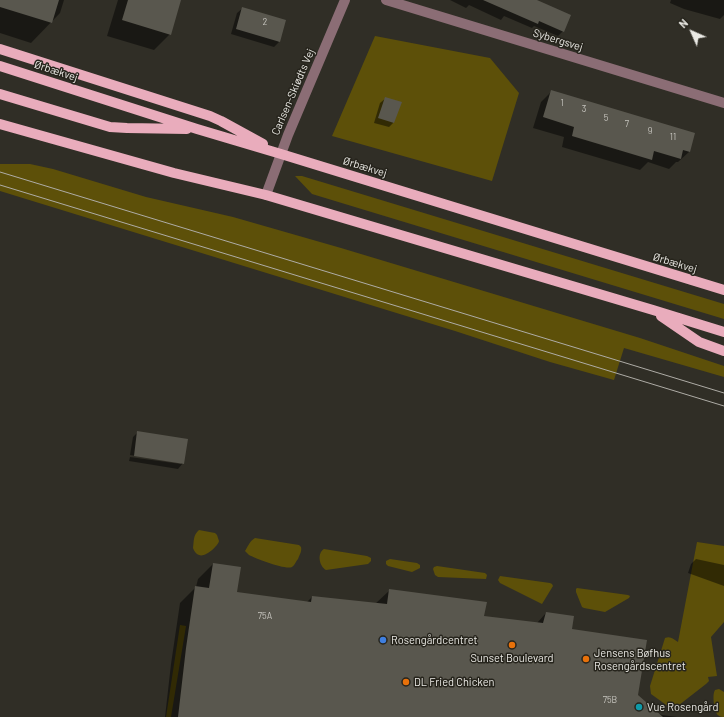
<!DOCTYPE html>
<meta charset="utf-8">
<style>
body{margin:0}
#map{position:relative;width:724px;height:717px;overflow:hidden;background:#302e26;font-family:Barlow,sans-serif}
canvas{display:block}
.north{position:absolute;left:672px;top:12px;width:40px;height:40px;-webkit-text-stroke:3px #26241c;paint-order:stroke;rotate:315deg;font-size:11px;font-weight:700;line-height:16px;text-align:center;color:#eae9e4}
.north::after{content:'';display:block;margin:auto;width:14px;height:18px;background:#eae9e4;clip-path:polygon(50% 0,100% 100%,50% 72%,0 100%)}
</style>
<div id="map">
<canvas width="724" height="717"></canvas>
<div class="north">N</div>
</div>
<script>
const context = document.querySelector('canvas').getContext('2d');
context.lineJoin = 'round';
function fillPath(path, color) {
  context.fillStyle = color;
  context.fill(path, 'evenodd');
}
function stroke(path, color, width, dash) {
  context.strokeStyle = color;
  context.lineWidth = width;
  context.lineCap = dash ? 'butt' : 'round';
  context.setLineDash(dash || []);
  context.stroke(path);
}
function label(font, color, halo, rows, align = 'center') {
  context.font = font + ' Barlow,sans-serif';
  context.lineWidth = 3;
  context.setLineDash([]);
  context.textBaseline = 'middle';
  context.strokeStyle = halo;
  context.fillStyle = color;
  for (const [text, x, y, turn = 0] of rows) {
    context.save();
    context.translate(x, y);
    context.rotate((+turn || 0) * Math.PI / 180);
    context.textAlign = isNaN(turn) ? turn : align;
    if (halo) context.strokeText(text, 0, 0);
    context.fillText(text, 0, 0);
    context.restore();
  }
}
const green = new Path2D(`
 M 375,36 L 490,58 L 519,93 L 492,181 L 332,136 Z
 M 0,164 L 30,164 L 53,169 L 146,197 L 233,217 L 341,248 L 527,304 L 640,338 L 724,366 L 724,377 L 624,348 L 614,380 L 550,362 L 455,331 L 0,191 Z
 M 295,176 L 302,176 L 724,304 L 724,319 L 312,194 Z
 M 199,530 L 215,533 L 217,535 L 219,541 C 218,546 205,558 199,555 C 196,554 194,551 193,548 C 194,541 193,535 199,530 Z
 M 255,538 L 299,545 L 301,547 C 302,551 300,554 298,559 C 296,561 295,565 292,567 C 285,570 257,559 249,555 L 245,551 C 248,546 250,541 255,538 Z
 M 697,542 L 724,546 L 724,622 L 711,637 L 717,676 L 708,677 L 709,681 L 706,684 L 679,705 L 676,706 L 669,707 L 651,694 L 650,686 L 665,638 C 671,636 673,639 678,642 Z
 M 324,549 L 367,556 L 371,558 L 371,561 L 368,564 L 326,570 C 319,566 317,553 324,549 Z
 M 390,559 L 417,563 L 420,565 L 420,568 L 412,572 L 388,566 L 386,564 L 386,561 Z
 M 437,566 L 485,573 L 487,575 L 486,579 L 438,577 L 435,575 L 433,569 L 434,567 Z
 M 500,576 L 550,583 L 552,584 L 553,586 L 542,604 L 500,583 L 498,580 Z
 M 577,588 L 628,595 L 630,596 L 629,598 L 605,612 L 584,608 L 582,607 L 576,592 L 576,589 Z
 M 180,625 L 186,626 L 171,717 L 166,717 Z
 M 719,689 L 724,692 L 724,717 C 721,717 717,716 716,712 C 714,708 712,694 715,690 Z`);
const shadow = new Path2D(`
 M 0,0 L 64,0 L 60,13 L 31,43 L 0,33 Z
 M 118,0 L 180,0 L 170,34 L 154,50 L 107,36 Z
 M 450,0 L 534,0 L 563,31 L 558,36 L 534,26 L 532,28 L 504,16 L 501,20 L 469,5 L 466,8 Z
 M 671,0 L 724,0 L 724,15 L 720,19 L 684,9 L 670,3 Z
 M 243,8 L 279,42 L 274,47 L 231,34 L 237,13 Z
 M 552,91 L 694,134 L 689,152 L 678,162 L 676,162 L 669,169 L 648,162 L 640,170 L 562,147 L 564,137 L 533,128 L 541,102 Z
 M 386,98 L 394,122 L 389,127 L 374,123 L 380,103 Z
 M 138,432 L 183,463 L 178,469 L 129,461 L 130,457 L 181,464 L 181,462 L 130,455 L 133,437 Z
 M 696,559 L 724,565 L 724,586 L 688,573 L 691,564 Z
 M 213,564 L 236,593 L 307,602 L 312,597 L 375,604 L 390,590 L 483,617 L 537,623 L 546,613 L 571,630 L 637,696 L 657,713 L 662,715 L 677,717 L 165,717 L 171,664 L 180,603 L 196,587 L 198,579 Z`);
const building = new Path2D(`
 M 0,0 L 59,0 L 52,23 L 0,7 Z
 M 128,0 L 181,0 L 171,35 L 122,20 Z
 M 483,0 L 537,0 L 571,15 L 564,32 L 539,21 L 538,24 Z
 M 242,7 L 286,20 L 280,42 L 236,29 Z
 M 551,90 L 695,133 L 690,152 L 683,150 L 681,159 L 654,151 L 652,160 L 572,136 L 574,127 L 543,117 Z
 M 385,97 L 402,102 L 394,123 L 378,118 Z
 M 137,431 L 188,439 L 184,464 L 134,456 Z
 M 213,563 L 241,567 L 237,592 L 311,602 L 312,596 L 387,604 L 389,589 L 487,602 L 484,616 L 543,623 L 546,612 L 574,616 L 572,629 L 647,640 L 638,695 L 663,717 L 178,717 L 186,648 L 195,586 L 209,588 Z`);
const minor = new Path2D(`
 M 386,0 L 724,103
 M 266,195 L 288,135 L 345,0`);
const major = new Path2D(`
 M 0,49 L 210,116 L 221,121 L 263,144
 M 0,66 L 197,129 L 281,154 L 724,290
 M 0,94 L 110,127 L 127,128 L 187,129
 M 0,124 L 174,173 L 266,195 L 653,310 L 724,332
 M 661,316 L 699,342 L 724,351`);
const tram = new Path2D(`
 M 0,172 L 724,393
 M 0,185 L 724,406`);
const markers = [
 [383,640,4,"#3f7fe0"],
 [512,645,4,"#e8710a"],
 [586,659,4,"#e8710a"],
 [406,682,4,"#e8710a"],
 [639,707,4,"#0f9aa8"]
];
const numberNames = [
 ["2",265,22],
 ["1",562,103],
 ["3",584,109],
 ["5",606,118],
 ["7",627,124],
 ["9",650,131],
 ["11",673,137],
 ["75A",265,616],
 ["75B",610,700]
];
const streetNames = [
 ["Sybergsvej",558,40,17],
 ["Ørbækvej",56,71,18],
 ["Carlsen-Skiødts Vej",293,92,-67],
 ["Ørbækvej",365,167,17],
 ["Ørbækvej",675,263,17]
];
const poiNames = [
 ["Rosengårdcentret",391,640],
 ["Jensens Bøfhus",594,653],
 ["Rosengårdscentret",594,666],
 ["Sunset Boulevard",512,658,"center"],
 ["DL Fried Chicken",414,682],
 ["Vue Rosengård",647,707]
];
fillPath(green, '#5d5009');
fillPath(shadow, '#0007');
fillPath(building, '#59574e');
stroke(minor, '#8b6d75', 10);
stroke(major, '#e9acbc', 10);
stroke(tram, '#aeaca6', 1);
for (const [x, y, r, color] of markers) {
  const dot = new Path2D();
  dot.arc(x, y, r, 0, 2 * Math.PI);
  context.fillStyle = color;
  context.fill(dot);
  stroke(dot, '#26241c', 1.5);
}
label('9px', '#c6c4be', null, numberNames);
label('11px', '#eae9e4', '#26241c', streetNames);
label('11px', '#eae9e4', '#26241c', poiNames, 'left');
</script>
